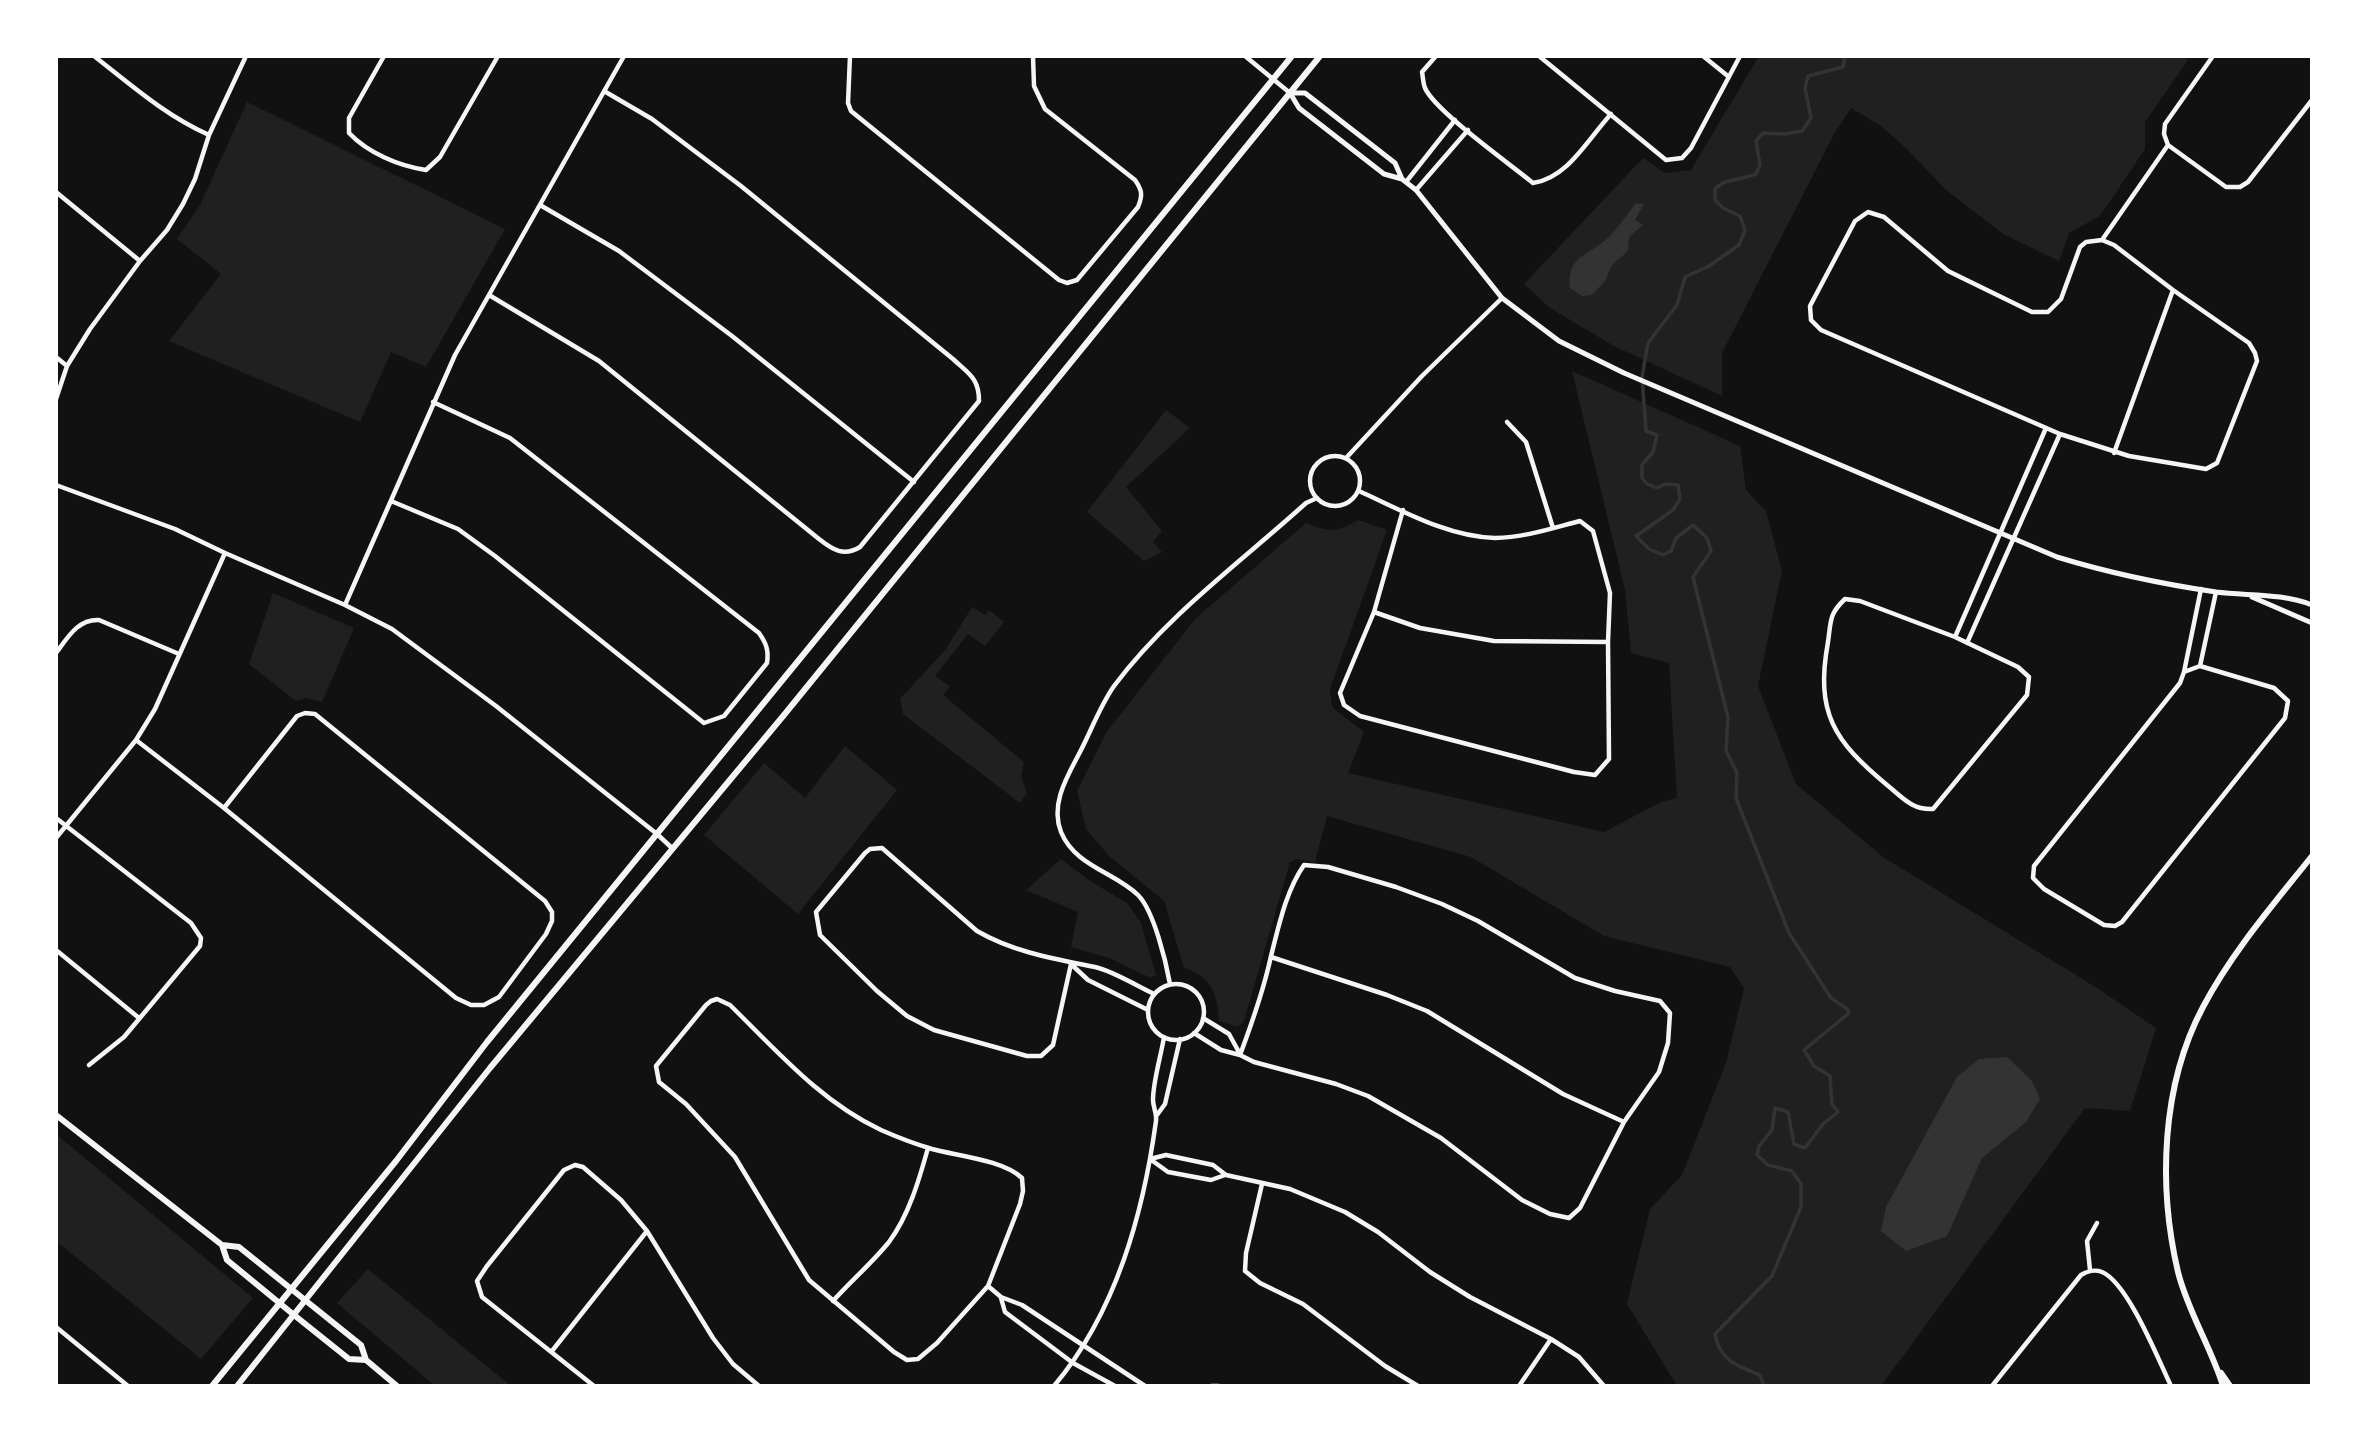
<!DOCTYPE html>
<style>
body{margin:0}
#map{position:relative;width:2368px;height:1442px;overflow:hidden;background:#111;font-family:Inter,sans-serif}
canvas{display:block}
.frame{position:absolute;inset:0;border:58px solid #fff;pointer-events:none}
</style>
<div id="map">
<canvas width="2368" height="1442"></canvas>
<div class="frame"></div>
</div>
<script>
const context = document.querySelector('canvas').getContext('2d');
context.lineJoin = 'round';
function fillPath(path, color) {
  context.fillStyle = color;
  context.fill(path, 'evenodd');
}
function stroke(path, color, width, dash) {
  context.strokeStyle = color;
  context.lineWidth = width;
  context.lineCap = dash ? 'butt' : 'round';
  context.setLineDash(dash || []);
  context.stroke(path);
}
const green = new Path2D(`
 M 1759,56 L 2184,56 L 2188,60 L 2145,122 L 2145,149 L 2100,216 L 2069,233 L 2059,261 L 2003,234 L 1945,189 L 1907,149 L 1881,126 L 1851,108 L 1834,134 L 1722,353 L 1722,396 L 1614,346 L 1550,308 L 1524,284 L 1643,158 L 1665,173 L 1691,170 Z
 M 247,102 L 505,229 L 426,367 L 391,352 L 360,422 L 169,341 L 221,274 L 177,239 L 200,205 Z
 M 1572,371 L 1740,446 L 1746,490 L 1766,511 L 1782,571 L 1758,686 L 1796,784 L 1883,857 L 2097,988 L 2156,1028 L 2130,1111 L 2085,1108 L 1881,1386 L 1677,1386 L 1627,1304 L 1650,1209 L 1682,1175 L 1726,1063 L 1744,988 L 1730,967 L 1604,936 L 1471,857 L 1327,816 L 1315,862 L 1296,859 L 1290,862 L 1244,1021 L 1238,1027 L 1219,1021 C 1218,994 1211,976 1184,968 L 1164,901 L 1109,856 L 1086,829 L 1077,791 L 1106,733 L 1195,619 L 1306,523 C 1327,532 1338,533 1358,520 L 1387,530 L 1330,689 L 1332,707 L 1364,732 L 1348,773 L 1604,832 L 1661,802 L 1677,798 L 1669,663 L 1631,653 L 1625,590 Z
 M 1166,410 L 1190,428 L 1126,487 L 1162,531 L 1153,542 L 1162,552 L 1144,561 L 1087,512 Z
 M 273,593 L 354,628 L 322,702 L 306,698 L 296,701 L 249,664 Z
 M 972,607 L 985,615 L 989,610 L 1004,622 L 985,646 L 968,634 L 935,676 L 950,686 L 943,695 L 1024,762 L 1021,776 L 1027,793 L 1020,803 L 903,714 L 900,699 L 946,649 Z
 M 845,746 L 897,790 L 798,914 L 704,835 L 764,763 L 805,798 Z
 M 1061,859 L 1090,881 L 1127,903 L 1141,923 L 1156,975 L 1151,978 L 1109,958 L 1071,947 L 1078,912 L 1026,890 Z
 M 56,1134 L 253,1298 L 201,1359 L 56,1241 Z
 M 368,1269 L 511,1386 L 435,1386 L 337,1303 Z`);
const water = new Path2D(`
 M 1636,203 L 1644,204 L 1635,220 L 1643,225 L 1629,237 L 1628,251 L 1612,265 L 1605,281 L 1592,295 L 1582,296 L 1570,288 C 1567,258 1584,257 1603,242 C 1616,232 1626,215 1636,203 Z
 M 2007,1057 L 2032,1081 L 2040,1099 L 2026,1122 L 1982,1158 L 1947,1236 L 1906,1251 L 1881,1231 L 1886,1207 L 1957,1077 L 1979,1059 Z`);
const stream = new Path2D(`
 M 1764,1386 L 1760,1375 C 1737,1366 1720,1361 1715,1334 L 1772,1276 L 1801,1207 L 1801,1184 L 1792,1171 L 1768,1165 L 1757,1155 L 1759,1146 L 1772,1130 L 1775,1108 L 1788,1112 L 1794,1144 L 1805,1148 L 1823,1124 L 1838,1112 L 1832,1104 L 1830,1076 L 1814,1066 L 1804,1050 L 1849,1013 L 1847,1009 L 1831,998 L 1789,933 L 1736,798 L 1737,773 L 1726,751 L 1728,717 L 1693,577 L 1711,551 L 1707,538 L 1693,525 L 1676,538 L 1671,551 L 1663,555 L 1649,549 L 1636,536 L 1673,510 L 1680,499 L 1678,485 L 1665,484 L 1657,488 L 1647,484 L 1642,478 L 1642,465 L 1653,452 L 1657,435 L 1646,431 L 1642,377 L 1648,343 L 1677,305 L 1685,277 L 1709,266 L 1739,245 L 1745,230 L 1740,216 L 1723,208 L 1715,200 L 1715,189 C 1725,178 1742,180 1756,174 L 1760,165 L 1756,141 L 1763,133 L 1785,134 L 1802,131 L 1811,118 L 1805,88 L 1808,76 L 1843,67 L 1845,56`);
const minor = new Path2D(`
 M 94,56 C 131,85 166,116 209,135
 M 384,56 L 349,118 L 349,133 C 368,153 399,166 426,170 L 440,157 L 498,56
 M 850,56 L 848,103 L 851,111 L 1059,280 L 1067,283 L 1077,280 L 1138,207 C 1143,195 1142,190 1135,180 L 1045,109 L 1034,86 L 1033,56
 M 1245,56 L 1290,93
 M 1436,56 L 1422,72 C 1423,77 1423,83 1425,88 C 1435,111 1510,164 1533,183 C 1568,178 1588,139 1611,114
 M 1539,56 L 1666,160 L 1682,158 L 1691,148 L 1740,56
 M 1703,56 L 1729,77
 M 2213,56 L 2165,124 L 2164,134 L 2168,145 L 2226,187 L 2240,187 L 2248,182 L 2312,100
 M 1406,182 L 1455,120
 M 1416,190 L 1468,130
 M 56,192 L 140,261
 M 540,205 L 619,251 L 651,275 L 732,336 L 914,482
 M 1868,212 L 1884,217 L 1948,271 L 2032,312 L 2048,312 L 2061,299 L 2080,247 L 2086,242 L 2102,240 L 2114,245 L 2173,290 L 2249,343 L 2255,353 L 2257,361 L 2217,463 L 2206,469 L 2129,456 L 2060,434 L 1821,330 L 1811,320 L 1810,306 L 1855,221 Z
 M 2102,240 L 2168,145
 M 489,295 L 599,361 L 819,539 C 833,550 844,557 860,547 L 979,401 C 979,378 969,374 953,359 L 741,186 L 652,119 L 604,91
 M 56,357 L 67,366
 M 56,399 L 67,366 L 90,329 L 140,261 L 167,230 L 183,204 L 195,179 L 209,135 L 246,56
 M 1507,422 L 1526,442 L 1553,528
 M 2114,453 L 2173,290
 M1310 481a25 25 0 1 1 50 0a25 25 0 1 1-50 0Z
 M 1347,457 L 1422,376 L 1502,298
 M 56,485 L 175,529 L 225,553 L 345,605 L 392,629 L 496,706 L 657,834 L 673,849
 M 1359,491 C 1401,510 1448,537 1495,538 C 1523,538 1553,528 1580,521 L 1593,531 L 1610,593 L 1608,642 L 1609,759 L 1595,775 L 1574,772 L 1360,716 L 1344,705 L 1340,693 L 1374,612 L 1403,510
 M 391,501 L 458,529 L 495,556 L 704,723 L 724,716 L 767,663 C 769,650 766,643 759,633 L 510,438 L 433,402
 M 1845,599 L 1860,601 L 1955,637 L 2018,667 L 2029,677 L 2027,695 L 1933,809 C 1912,810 1903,798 1887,785 C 1834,741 1815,713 1828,642 C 1831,621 1829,614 1845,599 Z
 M 345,605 L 455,355 L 624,56
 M 1374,612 L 1420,628 L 1494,641 L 1608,642
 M 1955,637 L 2046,428
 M 1967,643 L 2060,434
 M 56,653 C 68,637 78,619 99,620 L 179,654
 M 2200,666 L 2274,688 L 2288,701 L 2285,718 L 2122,922 L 2115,926 L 2104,925 L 2044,889 L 2033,878 L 2034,866 L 2180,683 L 2184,672 Z
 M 2200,666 L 2216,592
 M 2184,672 L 2201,589
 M 136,740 L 224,808 L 456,998 L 471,1005 L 484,1005 L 499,997 L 546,934 L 552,921 L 552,912 L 545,901 L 315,714 L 305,713 L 297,716 L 224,808
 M 56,818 L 191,923 L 201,938 L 200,946 L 124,1037 L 89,1065
 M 56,838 L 136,740 L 155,709 L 225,553
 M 56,950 L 139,1018
 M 1271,957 L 1387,995 L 1427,1011 L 1563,1094 L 1624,1122
 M 1071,964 L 1053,1045 L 1041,1056 L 1027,1056 L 934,1030 L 907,1016 L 877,991 L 820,935 L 816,912 L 865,853 L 870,849 L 882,848 L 977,931 C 1013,952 1055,959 1095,967 C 1113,971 1137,986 1154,994
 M 1072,965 L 1088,980 L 1148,1010
 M 1170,984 C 1166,962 1154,911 1138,895 C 1114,872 1075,866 1061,832 C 1050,804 1067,777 1080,752 C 1091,731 1100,706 1114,686 C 1167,615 1241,562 1306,503 L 1317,498
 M1148 1012a28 28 0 1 1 56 0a28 28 0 1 1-56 0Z
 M 717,999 L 730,1005 C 777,1051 821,1102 881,1130 C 897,1137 915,1144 932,1149 C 958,1156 1003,1160 1022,1178 L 1023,1191 L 1020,1204 L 988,1286 L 937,1343 L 918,1359 L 907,1360 L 894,1352 L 809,1280 L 735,1157 L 686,1104 L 659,1082 L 656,1066 L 706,1005 L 711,1001 Z
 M 1203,1018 L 1229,1034 L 1240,1054
 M 1194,1033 L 1221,1050 L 1240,1055 L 1254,1062 L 1336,1084 L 1368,1096 L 1441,1138 L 1522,1200 L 1550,1214 L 1569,1218 L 1580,1208 L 1624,1122 L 1659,1072 L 1668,1043 L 1670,1013 L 1660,1001 L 1615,991 L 1575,978 L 1478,921 L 1442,904 L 1396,887 L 1328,867 L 1304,865 C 1286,891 1279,925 1271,956 C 1264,989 1252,1023 1240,1055
 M 1157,1115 L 1165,1104 L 1180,1039
 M 1150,1159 L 1166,1155 L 1213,1165 L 1226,1175 L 1290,1189 L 1345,1212 L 1378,1232 L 1430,1272 L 1470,1297 L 1551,1339 L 1579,1357 L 1604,1386
 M 1150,1159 L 1168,1172 L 1211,1180 L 1225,1175
 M 1262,1184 L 1246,1253 L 1245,1271 L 1260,1283 L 1303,1304 L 1385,1366 L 1418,1386
 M 2090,1270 L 2087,1241 L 2097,1223
 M 988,1286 L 1001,1297 L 1022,1305 L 1145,1386
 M 1001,1298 L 1005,1312 L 1073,1363 L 1115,1386
 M 833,1301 C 851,1281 872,1263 889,1242 C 909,1215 919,1180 928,1148
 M 56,1327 L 128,1386
 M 552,1351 L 647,1231
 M 594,1386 L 482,1297 L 477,1281 L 487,1266 L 564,1170 L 575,1165 L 583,1167 L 621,1200 L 647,1231 L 713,1338 L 733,1364 L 759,1386
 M 1054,1386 C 1116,1312 1143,1215 1156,1121 C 1157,1113 1153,1107 1153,1100 C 1153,1081 1161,1056 1164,1037
 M 1211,1386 L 1219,1386
 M 1519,1386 L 1551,1339
 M 1992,1386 L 2081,1275 C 2088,1271 2094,1269 2102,1272 C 2128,1283 2158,1359 2171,1386`);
const tertiary = new Path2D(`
 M 1290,93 L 1299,108 L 1384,174 L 1402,179 L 1416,190 L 1502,298 L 1559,341 L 1624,373 L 2057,557 C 2109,573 2162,584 2216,592 C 2248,596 2282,593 2312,605
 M 1290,93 L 1305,93 L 1395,163 L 1402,179
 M 2252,597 L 2312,623`);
const secondary = new Path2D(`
 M 56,1115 L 222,1245 L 239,1247 L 361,1345 L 366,1360
 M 222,1245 L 227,1260 L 294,1315 L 349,1359 L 366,1360 L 397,1386
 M 2221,1373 L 2230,1386
 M 212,1386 L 396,1161 L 487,1042 L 1292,56
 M 237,1386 L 490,1068 L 784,715 L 1320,56
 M 2223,1386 C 2211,1347 2188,1312 2178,1272 C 2158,1187 2161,1086 2203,1007 C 2232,952 2273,905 2312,856`);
fillPath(green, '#202020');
fillPath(water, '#333');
stroke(stream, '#333', 3.5);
stroke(minor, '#f5f5f5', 4.5);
stroke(tertiary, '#f5f5f5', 5);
stroke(secondary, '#f5f5f5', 6);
</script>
